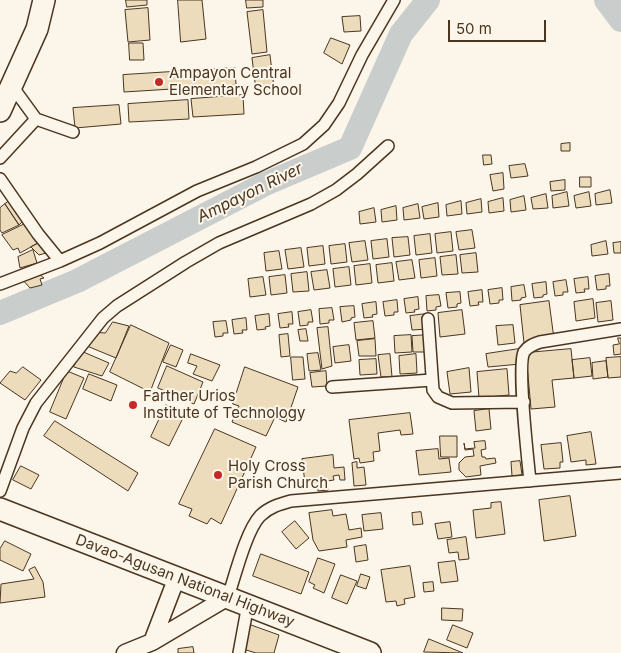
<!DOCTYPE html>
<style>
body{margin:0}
#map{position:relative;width:621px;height:653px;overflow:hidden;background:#fbf6e9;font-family:Inter,sans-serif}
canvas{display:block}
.scale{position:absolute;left:448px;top:20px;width:98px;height:22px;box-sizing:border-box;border:2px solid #4a3520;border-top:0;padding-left:6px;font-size:15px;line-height:18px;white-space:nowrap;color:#4a3520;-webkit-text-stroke:4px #fbf6e9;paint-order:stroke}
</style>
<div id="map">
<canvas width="621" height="653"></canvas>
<div class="scale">50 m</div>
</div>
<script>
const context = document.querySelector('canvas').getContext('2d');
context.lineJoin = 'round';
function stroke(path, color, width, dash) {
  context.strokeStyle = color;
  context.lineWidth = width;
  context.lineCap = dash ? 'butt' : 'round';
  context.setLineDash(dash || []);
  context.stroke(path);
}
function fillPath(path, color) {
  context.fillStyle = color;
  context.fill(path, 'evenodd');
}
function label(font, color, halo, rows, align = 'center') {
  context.font = font + ' Inter,sans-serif';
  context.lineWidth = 4;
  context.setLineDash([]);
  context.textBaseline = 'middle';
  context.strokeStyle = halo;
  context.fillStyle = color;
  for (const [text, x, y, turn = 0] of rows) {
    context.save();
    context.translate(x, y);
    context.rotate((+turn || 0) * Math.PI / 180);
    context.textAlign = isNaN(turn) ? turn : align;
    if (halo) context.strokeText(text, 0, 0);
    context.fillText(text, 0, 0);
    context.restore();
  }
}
const river = new Path2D(`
 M 606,0 L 621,20
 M 0,313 L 77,281 L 265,184 L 350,148 L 401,34 L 428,0`);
const building = new Path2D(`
 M 126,0 L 147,0 L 147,5 L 127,7 Z
 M 178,0 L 202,0 L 206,39 L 181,42 Z
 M 246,0 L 263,0 L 263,7 L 247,8 Z
 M 148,8 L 150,40 L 128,42 L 125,10 Z
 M 263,10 L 267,52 L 252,54 L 247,12 Z
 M 360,16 L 361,31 L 344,32 L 342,17 Z
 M 331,38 L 350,45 L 342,64 L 324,53 Z
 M 129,43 L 143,43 L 144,60 L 130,60 Z
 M 270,55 L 274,88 L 256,90 L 252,58 Z
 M 235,68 L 236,85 L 124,92 L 123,75 Z
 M 243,95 L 244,114 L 193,117 L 191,99 Z
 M 188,100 L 189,119 L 129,122 L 128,104 Z
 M 119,105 L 121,124 L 75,128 L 73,108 Z
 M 570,143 L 570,151 L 561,151 L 561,144 Z
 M 483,155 L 491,155 L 492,164 L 484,165 Z
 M 525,164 L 528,176 L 511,178 L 509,166 Z
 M 503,173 L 504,189 L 493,191 L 490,175 Z
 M 580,177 L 591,177 L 591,187 L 580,187 Z
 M 565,180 L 565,190 L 551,191 L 550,182 Z
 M 610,190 L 612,203 L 596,205 L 595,194 Z
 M 567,192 L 569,206 L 553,208 L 552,196 Z
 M 589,192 L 591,206 L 576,208 L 574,196 Z
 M 546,194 L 548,208 L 533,209 L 531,198 Z
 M 524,196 L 526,210 L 511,212 L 510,200 Z
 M 503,198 L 504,211 L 489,213 L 488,202 Z
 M 481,199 L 482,212 L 467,214 L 466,203 Z
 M 11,200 L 25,219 L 19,225 L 5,204 Z
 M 461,201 L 462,214 L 447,216 L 446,205 Z
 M 438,203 L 439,217 L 424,219 L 422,207 Z
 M 5,204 L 19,225 L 2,233 L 0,230 L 0,208 Z
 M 418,204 L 420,218 L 404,220 L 403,208 Z
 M 396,206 L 397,220 L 382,222 L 381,210 Z
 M 374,208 L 376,222 L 360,224 L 359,212 Z
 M 29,222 L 38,243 L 20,253 L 18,248 L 13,250 L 2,235 Z
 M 472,230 L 475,248 L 459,250 L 456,232 Z
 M 451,232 L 453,251 L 437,253 L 435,234 Z
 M 430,234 L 432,253 L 416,255 L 414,236 Z
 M 408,237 L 410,255 L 394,257 L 392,238 Z
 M 387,239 L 389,257 L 373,259 L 371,241 Z
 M 365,241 L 368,260 L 352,262 L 349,243 Z
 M 606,241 L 608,254 L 592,256 L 591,245 Z
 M 621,242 L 621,253 L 614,253 L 613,243 Z
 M 39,243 L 46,253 L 39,255 L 31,247 Z
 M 345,244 L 347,262 L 331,264 L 329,246 Z
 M 323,246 L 325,264 L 309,266 L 307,248 Z
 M 301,248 L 304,267 L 288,269 L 285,250 Z
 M 33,250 L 37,263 L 20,268 L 18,257 Z
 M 279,251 L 282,269 L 266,271 L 264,253 Z
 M 476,253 L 478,272 L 462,273 L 460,255 Z
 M 456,255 L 458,274 L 442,275 L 440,257 Z
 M 435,258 L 437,276 L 421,278 L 419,260 Z
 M 412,260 L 415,278 L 399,280 L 396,262 Z
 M 392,263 L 394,281 L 378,283 L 376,265 Z
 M 370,264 L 372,283 L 356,285 L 354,266 Z
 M 349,267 L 351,285 L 335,287 L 333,269 Z
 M 327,270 L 330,288 L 314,290 L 311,272 Z
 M 35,271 L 44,278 L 40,279 L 42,285 L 30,288 L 21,278 Z
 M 307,272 L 309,291 L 293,292 L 291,274 Z
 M 609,274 L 610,286 L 606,286 L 606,289 L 597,290 L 595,276 Z
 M 285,275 L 287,293 L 271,295 L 269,277 Z
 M 263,277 L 266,295 L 250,297 L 248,279 Z
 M 588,277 L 589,289 L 584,289 L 585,292 L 576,293 L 574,279 Z
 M 566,280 L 568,292 L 563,292 L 563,295 L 555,296 L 553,282 Z
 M 546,282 L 547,294 L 543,295 L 543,297 L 534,298 L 532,284 Z
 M 524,285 L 526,297 L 521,298 L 521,300 L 512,301 L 511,287 Z
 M 502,288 L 503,300 L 499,300 L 499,303 L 490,304 L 488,290 Z
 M 482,290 L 483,302 L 478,302 L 479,305 L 470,306 L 468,292 Z
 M 460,292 L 461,303 L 457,304 L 457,307 L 448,308 L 446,293 Z
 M 439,295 L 441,306 L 436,307 L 436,310 L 427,311 L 426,296 Z
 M 418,297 L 419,309 L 414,310 L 415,312 L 406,313 L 404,299 Z
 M 593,299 L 595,318 L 576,321 L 574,302 Z
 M 397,300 L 398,312 L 394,312 L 394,315 L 385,316 L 383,302 Z
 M 549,301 L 554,339 L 524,343 L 520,305 Z
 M 611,301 L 613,320 L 598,322 L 596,303 Z
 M 376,302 L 377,314 L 372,315 L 373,317 L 364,318 L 362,304 Z
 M 354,306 L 355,317 L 351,318 L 351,320 L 342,322 L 340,307 Z
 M 332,308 L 334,320 L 329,320 L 329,323 L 320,324 L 319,309 Z
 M 311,310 L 313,322 L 308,322 L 308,325 L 300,326 L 298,312 Z
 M 462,310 L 465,334 L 440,337 L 438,313 Z
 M 292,312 L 293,324 L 288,324 L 289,327 L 280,328 L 278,314 Z
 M 269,314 L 270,326 L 265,327 L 266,329 L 257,330 L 255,316 Z
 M 426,314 L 428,329 L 412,330 L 410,316 Z
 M 246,318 L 247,330 L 242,330 L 243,333 L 234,334 L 232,320 Z
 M 226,321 L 228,333 L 223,333 L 223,336 L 215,337 L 213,322 Z
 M 373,321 L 375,338 L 356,340 L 354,323 Z
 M 113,322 L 129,326 L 116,358 L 87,346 L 91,332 L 105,333 Z
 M 131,325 L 169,343 L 150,392 L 110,372 Z
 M 513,325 L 515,343 L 498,345 L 496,326 Z
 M 328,327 L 332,366 L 322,369 L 317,328 Z
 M 306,329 L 308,341 L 300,341 L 298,330 Z
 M 288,334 L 290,356 L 281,357 L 279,335 Z
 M 411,335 L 412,352 L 395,353 L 394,336 Z
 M 430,335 L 430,352 L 413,352 L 412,336 Z
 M 618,338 L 621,338 L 621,354 L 614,355 L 613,345 L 619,344 Z
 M 375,339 L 376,356 L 359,356 L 357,341 Z
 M 171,345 L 183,350 L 176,367 L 163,362 Z
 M 349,345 L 351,361 L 335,363 L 333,347 Z
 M 519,349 L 520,364 L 488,367 L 486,354 Z
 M 571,349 L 574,378 L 552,380 L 555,407 L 531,409 L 526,353 Z
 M 81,351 L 109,363 L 102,376 L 74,367 Z
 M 318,353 L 321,370 L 309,371 L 307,354 Z
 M 191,354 L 220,365 L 212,381 L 193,374 L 197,366 L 188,363 Z
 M 390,354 L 392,377 L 381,377 L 378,355 Z
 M 416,354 L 417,373 L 400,374 L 399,356 Z
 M 291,357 L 303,357 L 305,379 L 293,380 Z
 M 621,357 L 621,377 L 608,378 L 606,358 Z
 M 590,358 L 592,376 L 574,378 L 572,360 Z
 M 376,359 L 377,374 L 360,375 L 359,360 Z
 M 606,361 L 608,377 L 593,379 L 592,363 Z
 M 167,366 L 203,382 L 194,404 L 158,388 Z
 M 23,367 L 41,380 L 25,400 L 0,383 L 10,371 L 16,373 Z
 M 245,367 L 298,387 L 286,422 L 275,417 L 266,436 L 232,422 L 239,406 L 233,404 Z
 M 469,368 L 471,392 L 450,394 L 447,372 Z
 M 507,369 L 509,395 L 479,398 L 477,372 Z
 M 67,371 L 84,378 L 66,419 L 50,412 Z
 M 326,371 L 327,386 L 312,387 L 310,373 Z
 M 89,374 L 117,385 L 111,401 L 83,389 Z
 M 166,405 L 185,414 L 169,446 L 151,437 Z
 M 489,409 L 491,429 L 476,431 L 474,411 Z
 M 410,413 L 413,434 L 401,435 L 400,430 L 378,433 L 380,451 L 373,452 L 374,461 L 360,463 L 359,458 L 354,459 L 349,420 Z
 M 55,421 L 138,473 L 128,491 L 44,436 Z
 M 215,429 L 256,447 L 221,524 L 211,518 L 207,524 L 189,516 L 192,509 L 179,504 Z
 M 591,432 L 596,464 L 586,465 L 586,460 L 571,462 L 567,436 Z
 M 440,436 L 457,436 L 457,457 L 441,457 Z
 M 485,441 L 486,449 L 481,450 L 482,457 L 485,457 L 486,459 L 495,458 L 496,463 L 480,466 L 481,475 L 466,477 L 459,470 L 459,463 L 465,457 L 474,456 L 473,449 L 465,450 L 464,443 L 465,449 L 475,448 L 474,442 Z
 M 561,443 L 563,462 L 560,462 L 560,468 L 544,469 L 541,445 Z
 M 438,449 L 439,459 L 449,458 L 451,472 L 419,475 L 416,451 Z
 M 333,455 L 334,468 L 344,467 L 345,480 L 340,480 L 339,475 L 333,476 L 334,480 L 327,481 L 328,490 L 318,491 L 317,482 L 305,483 L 302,459 Z
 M 520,461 L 522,475 L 512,476 L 511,462 Z
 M 357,462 L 357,468 L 364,467 L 366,485 L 354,486 L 352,463 Z
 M 21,466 L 39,475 L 31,489 L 13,480 Z
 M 570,496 L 576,536 L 544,541 L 539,500 Z
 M 501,502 L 505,534 L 476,538 L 473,510 L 491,508 L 491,503 Z
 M 332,510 L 333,516 L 346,514 L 349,530 L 361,528 L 362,537 L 346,540 L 347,547 L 319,551 L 313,540 L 309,513 Z
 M 421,512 L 423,524 L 413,525 L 412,513 Z
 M 381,513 L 383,529 L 364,531 L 362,515 Z
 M 295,521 L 309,538 L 296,549 L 282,532 Z
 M 450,522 L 452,537 L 438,539 L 435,524 Z
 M 466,537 L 469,559 L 459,560 L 458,552 L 449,553 L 447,540 Z
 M 5,541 L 31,554 L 23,571 L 0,560 L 0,549 Z
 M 366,545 L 368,560 L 356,562 L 354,547 Z
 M 261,554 L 309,572 L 301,594 L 253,576 Z
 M 318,558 L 335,564 L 324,593 L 313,588 L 315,585 L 309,582 Z
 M 455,561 L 458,581 L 441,583 L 438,563 Z
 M 410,566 L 415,597 L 404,599 L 405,604 L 397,606 L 396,601 L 386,602 L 381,570 Z
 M 35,567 L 43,582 L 45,597 L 0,603 L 1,584 L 34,579 L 29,570 Z
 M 361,574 L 370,577 L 366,589 L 357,586 Z
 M 341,575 L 357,581 L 347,604 L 332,598 Z
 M 433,582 L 434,591 L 424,592 L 423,583 Z
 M 442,608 L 463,609 L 462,621 L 442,620 Z
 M 251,625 L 279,635 L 274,653 L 256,653 L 243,649 Z
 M 453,625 L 473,633 L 467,648 L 447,640 Z
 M 429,639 L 463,653 L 424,652 Z
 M 193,647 L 194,653 L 178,653 L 178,649 Z`);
const street = new Path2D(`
 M 12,86 L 36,119 L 73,132
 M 0,158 L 36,119
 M 0,179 L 38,234 L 60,261 L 100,243 L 197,191 L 256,167 L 303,144 L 324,125 L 339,103 L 362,55 L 394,0
 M 0,284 L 60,261
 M 428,319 L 433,390 L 438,397 L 452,403 L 524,402
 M 332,387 L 432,380
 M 530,481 C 528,461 517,365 524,352 C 528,346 534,344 540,342 L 621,329
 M 0,491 L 23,428 L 36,403 L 103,318 L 117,306 L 186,262 L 219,243 L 311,204 L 336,190 L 357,174 L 388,146
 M 228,597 C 235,576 246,531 260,516 C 269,507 280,504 291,501 L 621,473
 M 239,653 L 248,604`);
const secondary = new Path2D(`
 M 152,642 L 177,577
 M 125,653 L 152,642 L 228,597`);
const highway = new Path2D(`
 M 0,111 L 37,29 L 44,0
 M 0,509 L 370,653`);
const markers = [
 [159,82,5,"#c62828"],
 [133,405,5,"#c62828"],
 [218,475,5,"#c62828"]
];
const poiNames = [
 ["Ampayon Central",169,73],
 ["Elementary School",169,90],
 ["Farther Urios",143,396],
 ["Institute of Technology",143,413],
 ["Holy Cross",228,466],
 ["Parish Church",228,483]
];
const streetNames = [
 ["Davao-Agusan National Highway",185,581,21]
];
const waterNames = [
 ["Ampayon River",250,193,-26]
];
stroke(river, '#c9cecd', 24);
fillPath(building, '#ecdcbc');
stroke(building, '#4a3520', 1);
stroke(street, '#4a3520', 14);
stroke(secondary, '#4a3520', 19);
stroke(highway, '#4a3520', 24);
stroke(street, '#fbf6e9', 11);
stroke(secondary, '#fbf6e9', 16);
stroke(highway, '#fbf6e9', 21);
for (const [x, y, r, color] of markers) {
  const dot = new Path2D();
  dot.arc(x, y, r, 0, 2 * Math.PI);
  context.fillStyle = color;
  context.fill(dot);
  stroke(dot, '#fbf6e9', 2);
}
label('15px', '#4a3520', '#fbf6e9', poiNames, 'left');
label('15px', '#4a3520', '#fbf6e9', streetNames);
label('italic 16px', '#4a3520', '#fbf6e9', waterNames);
</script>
